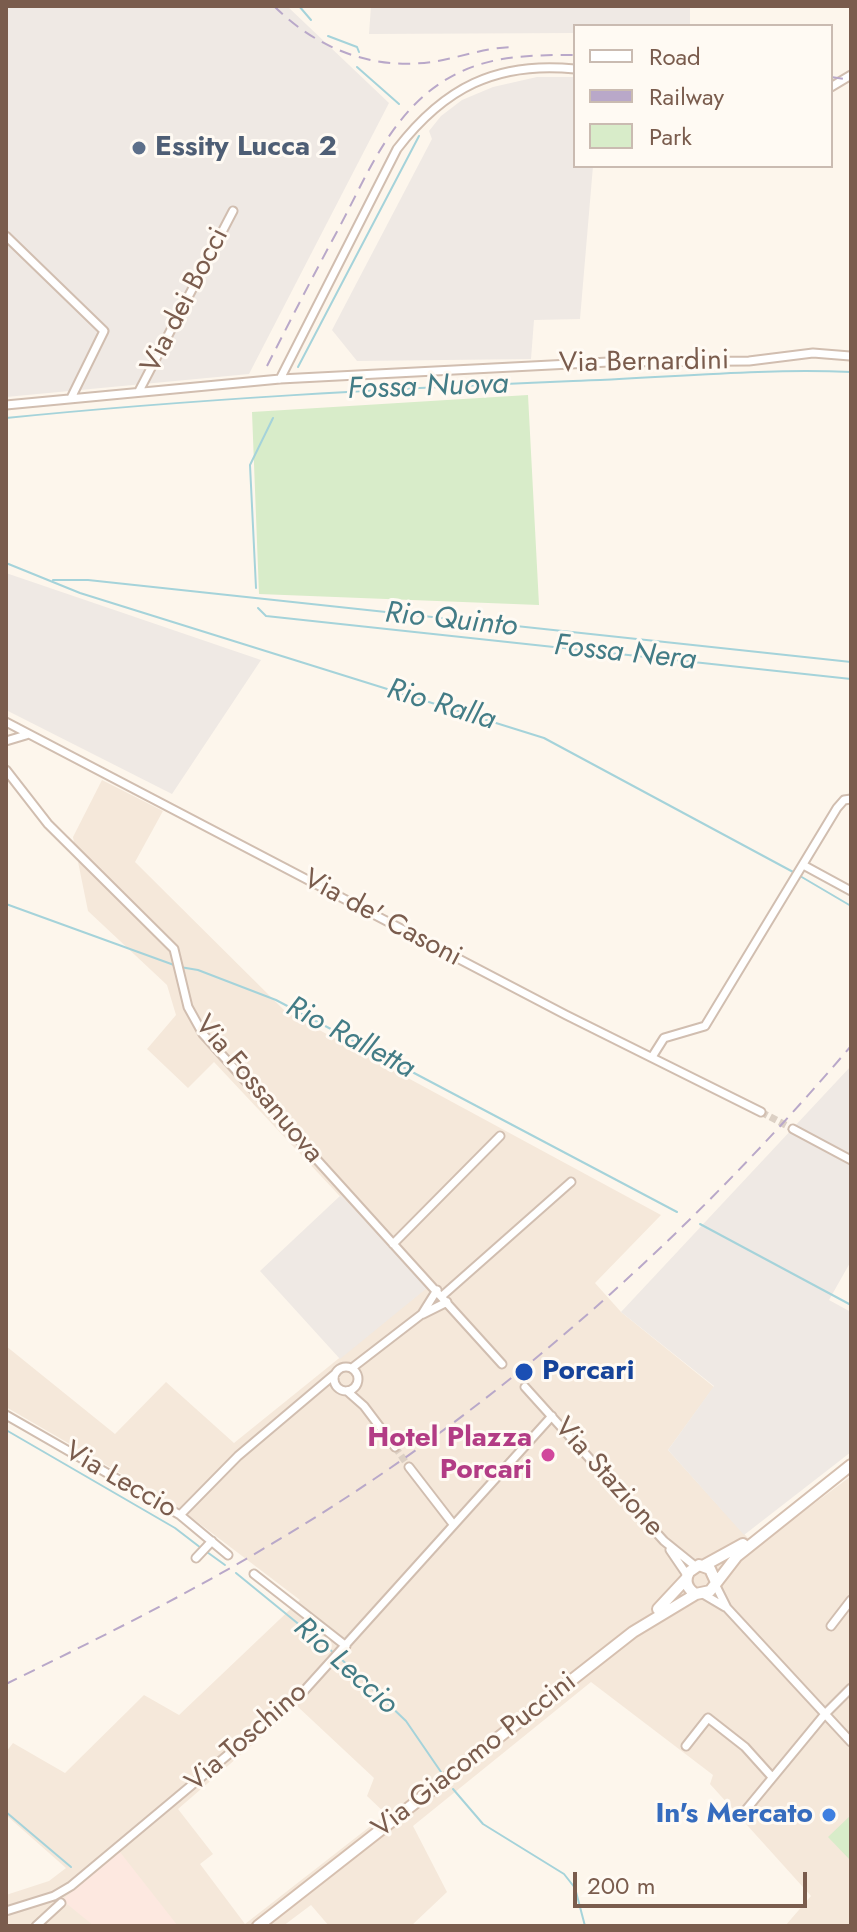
<!DOCTYPE html>
<style>
body{margin:0}
#map{position:relative;width:857px;height:1932px;overflow:hidden;background:#fdf6ec;font-family:Jost,sans-serif}
canvas{display:block}
.frame{position:absolute;inset:0;border:8px solid #7a5c4d;pointer-events:none}
.legend{position:absolute;left:573px;top:24px;width:260px;height:144px;box-sizing:border-box;background:#fffaf3;border:2px solid #cabbb1;margin:0;padding:10px 14px;list-style:none;font-size:24px;color:#7a5c4d}
.legend li{display:flex;align-items:center;gap:16px;height:40px}
.legend b{width:40px;border:2px solid #cabbb1}
.scale{position:absolute;left:573px;top:1872px;width:234px;height:36px;box-sizing:border-box;border:4px solid #7a5c4d;border-top:0;padding-left:10px;font-size:24px;line-height:28px;white-space:nowrap;color:#7a5c4d;-webkit-text-stroke:6px #fffaf3;paint-order:stroke}
</style>
<div id="map">
<canvas width="857" height="1932"></canvas>
<div class="frame"></div>
<ul class="legend">
<li><b style="height:10px;background:#fff"></b>Road</li>
<li><b style="height:10px;background:#b9a8c9"></b>Railway</li>
<li><b style="height:22px;background:#d8ecc9"></b>Park</li>
</ul>
<div class="scale">200 m</div>
</div>
<script>
const context = document.querySelector('canvas').getContext('2d');
context.lineJoin = 'round';
function fillPath(path, color) {
  context.fillStyle = color;
  context.fill(path, 'evenodd');
}
function stroke(path, color, width, dash) {
  context.strokeStyle = color;
  context.lineWidth = width;
  context.lineCap = dash ? 'butt' : 'round';
  context.setLineDash(dash || []);
  context.stroke(path);
}
function label(font, color, halo, rows, align = 'center') {
  context.font = font + ' Jost,sans-serif';
  context.lineWidth = 6;
  context.setLineDash([]);
  context.textBaseline = 'middle';
  context.strokeStyle = halo;
  context.fillStyle = color;
  for (const [text, x, y, turn = 0] of rows) {
    context.save();
    context.translate(x, y);
    context.rotate((+turn || 0) * Math.PI / 180);
    context.textAlign = isNaN(turn) ? turn : align;
    if (halo) context.strokeText(text, 0, 0);
    context.fillText(text, 0, 0);
    context.restore();
  }
}
const residential = new Path2D(`
 M 102,780 L 163,811 L 135,862 L 286,1012 L 661,1215 L 595,1283 L 621,1312 L 714,1387 L 668,1450 L 756,1547 L 851,1476 L 851,1926 L 785,1926 L 811,1896 L 710,1784 L 713,1775 L 591,1682 L 413,1826 L 447,1892 L 411,1926 L 329,1926 L 311,1905 L 283,1926 L 6,1926 L 6,1895 L 49,1881 L 66,1868 L 6,1815 L 6,1752 L 13,1743 L 65,1773 L 144,1695 L 179,1715 L 300,1600 L 175,1505 L 6,1407 L 6,1346 L 115,1434 L 166,1382 L 234,1443 L 426,1288 L 214,1062 L 188,1088 L 147,1049 L 176,1015 L 167,985 L 88,911 L 73,837 ZM 297,1706 L 374,1778 L 367,1796 L 386,1814 L 245,1924 L 200,1864 L 213,1854 L 178,1809 Z`);
const commercial = new Path2D(`
 M 120,1852 L 178,1926 L 94,1926 L 62,1900 Z`);
const industrial = new Path2D(`
 M 6,6 L 287,6 L 389,103 L 249,374 L 6,397 Z
 M 371,6 L 690,6 L 690,26 L 575,26 L 575,33 L 369,34 Z
 M 537,77 L 575,77 L 575,166 L 593,166 L 580,319 L 534,320 L 531,359 L 357,361 L 332,330 L 432,139 L 429,131 L 441,116 L 462,100 L 493,87 Z
 M 6,573 L 261,660 L 172,794 L 6,710 Z
 M 851,1066 L 851,1261 L 829,1300 L 851,1312 L 851,1452 L 744,1535 L 668,1450 L 714,1386 L 621,1312 Z
 M 341,1195 L 427,1288 L 340,1359 L 260,1271 Z`);
const green = new Path2D(`
 M 528,395 L 539,605 L 259,594 L 252,412 Z
 M 851,1815 L 851,1861 L 828,1837 Z`);
const stream = new Path2D(`
 M 299,6 L 311,20
 M 328,36 L 357,47 L 359,52
 M 357,67 L 399,104
 M 298,367 L 419,136
 M 6,418 C 195,399 384,389 573,381 C 665,378 759,368 851,372
 M 6,563 L 80,593 L 544,738 L 795,873
 M 53,580 L 88,580 L 851,662
 M 256,588 L 250,465 L 273,418
 M 258,608 L 266,616 L 851,679
 M 800,876 L 851,906
 M 6,904 L 174,965
 M 180,967 L 198,970 L 276,1000 L 677,1212
 M 700,1224 L 851,1305
 M 6,1430 L 175,1528 L 201,1548
 M 207,1552 L 225,1565
 M 236,1573 L 334,1653
 M 339,1657 L 406,1721 L 441,1772
 M 453,1789 L 483,1824 L 564,1874 L 575,1888 L 585,1926
 M 6,1812 L 71,1867`);
const minorTunnel = new Path2D(`
 M 761,1112 L 793,1129
 M 395,1447 L 409,1467`);
const minor = new Path2D(`
 M 831,87 L 851,75
 M 6,236 L 104,331 L 71,398
 M 280,379 L 397,149 C 444,88 496,61 575,69
 M 139,391 L 233,211
 M 6,405 L 280,379 L 609,362 L 749,361 L 813,353 L 850,356
 M 6,722 L 566,1015 L 761,1112
 M 6,741 L 26,735
 M 6,770 L 48,824 L 174,949 L 188,1007 L 203,1034 L 502,1364
 M 805,866 L 851,891
 M 652,1057 L 664,1038 L 705,1026 L 837,808 L 844,800 L 851,799
 M 793,1129 L 851,1160
 M 393,1244 L 500,1136
 M 442,1296 L 571,1182
 M 423,1314 L 447,1302
 M334 1379a12 12 0 1 1 24 0a12 12 0 1 1-24 0Z
 M 352,1368 L 422,1314 L 437,1290
 M 525,1387 L 664,1541 L 695,1566
 M 347,1391 L 364,1406 L 395,1447
 M 6,1415 L 180,1515 L 228,1555
 M 409,1467 L 453,1524
 M 180,1515 L 238,1456 L 335,1374
 M 670,1550 L 687,1575
 M 196,1558 L 212,1541
 M 254,1574 L 346,1646
 M 715,1584 L 727,1608 L 851,1742
 M 703,1594 L 725,1607
 M 831,1626 L 851,1600
 M 686,1746 L 708,1718 L 745,1747 L 772,1777
 M 745,1811 L 825,1714 L 851,1688
 M 6,1911 L 54,1896 L 71,1886 L 303,1692 L 552,1416
 M 36,1926 L 61,1903`);
const secondary = new Path2D(`
 M 703,1566 L 743,1544
 M 715,1580 L 710,1569 L 699,1565 L 689,1572 C 684,1581 687,1589 696,1594 L 710,1591 L 737,1556 L 851,1465
 M 658,1609 L 686,1579
 M 258,1926 L 633,1632 L 696,1594`);
const rail = new Path2D(`
 M 274,6 C 319,51 379,73 443,60 C 467,55 490,47 515,47
 M 831,77 L 851,80
 M 267,366 C 291,319 315,272 340,226 C 370,169 395,105 456,74 C 493,55 534,55 575,55
 M 6,1684 C 95,1640 183,1597 268,1546 C 491,1415 684,1242 851,1046`);
const markers = [
 [139,148,8,"#5c6f8a"],
 [524,1372,10,"#1a4fb4"],
 [548,1455,8,"#d1479c"],
 [829,1815,8,"#3f7fe0"]
];
const serviceNames = [
 ["Essity Lucca 2",155,148]
];
const streetNames = [
 ["Via dei Bocci",186,301,-63],
 ["Via Bernardini",644,363,-1],
 ["Via de' Casoni",382,919,28],
 ["Via Fossanuova",258,1090,50],
 ["Via Stazione",608,1478,48],
 ["Via Leccio",120,1481,30],
 ["Via Toschino",247,1738,-41],
 ["Via Giacomo Puccini",475,1756,-38]
];
const transitNames = [
 ["Porcari",542,1372]
];
const hotelNames = [
 ["Hotel Plazza",532,1439],
 ["Porcari",532,1471]
];
const shopNames = [
 ["In's Mercato",813,1815]
];
const waterNames = [
 ["Fossa Nuova",428,388,-2],
 ["Rio Quinto",451,621,6],
 ["Fossa Nera",625,654,6],
 ["Rio Ralla",441,706,17],
 ["Rio Ralletta",350,1039,28],
 ["Rio Leccio",345,1667,42]
];
fillPath(residential, '#f5e8da');
fillPath(commercial, '#fde8e0');
fillPath(industrial, '#efe9e4');
fillPath(green, '#d8ecc9');
stroke(stream, '#a5d3da', 2);
stroke(minorTunnel, '#dcd0c4', 7, [7, 3.5]);
stroke(minor, '#d1beb0', 11);
stroke(secondary, '#d6c0b0', 14);
stroke(minor, '#fff', 7);
stroke(secondary, '#fff', 10);
stroke(rail, '#b9a8c9', 2, [12, 8]);
for (const [x, y, r, color] of markers) {
  const dot = new Path2D();
  dot.arc(x, y, r, 0, 2 * Math.PI);
  context.fillStyle = color;
  context.fill(dot);
  stroke(dot, '#fffaf3', 3);
}
label('bold 28px', '#4e5e75', '#fffaf3', serviceNames, 'left');
label('28px', '#7a5c4d', '#fffaf3', streetNames);
label('bold 28px', '#164399', '#fffaf3', transitNames, 'left');
label('bold 28px', '#b23c85', '#fffaf3', hotelNames, 'right');
label('bold 28px', '#366cbe', '#fffaf3', shopNames, 'right');
label('italic 30px', '#437c86', '#fffaf3', waterNames);
</script>
